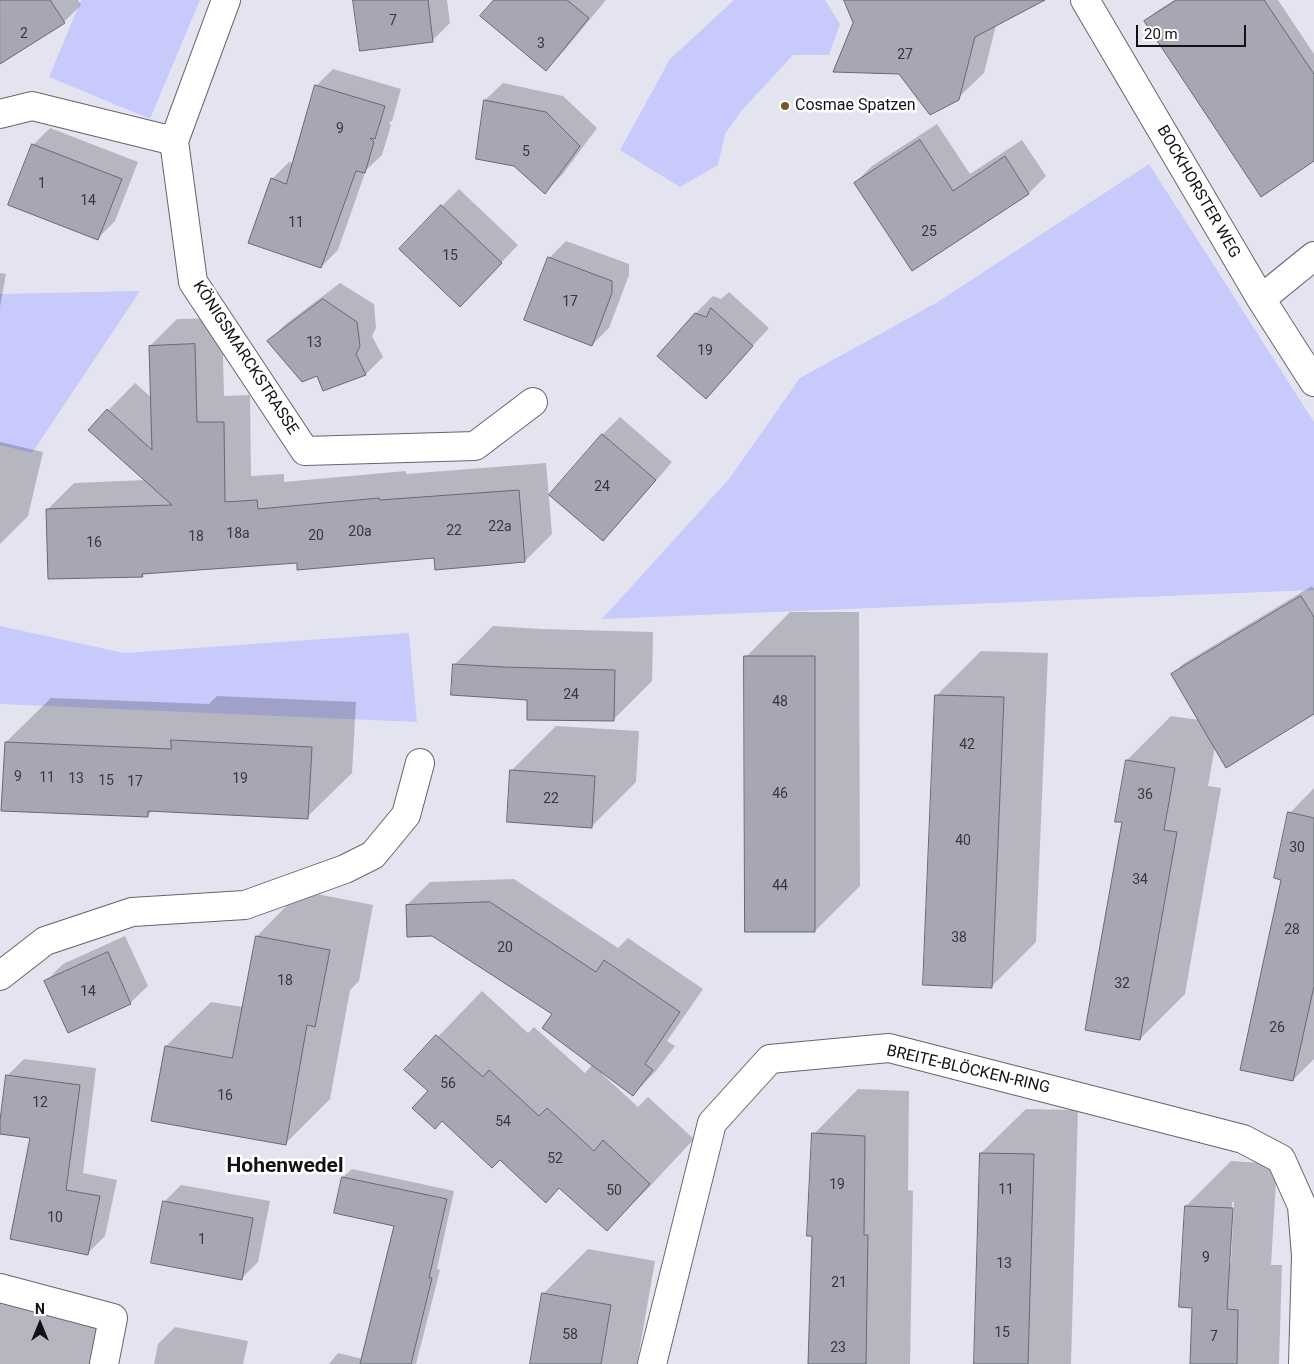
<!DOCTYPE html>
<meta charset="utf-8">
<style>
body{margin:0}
#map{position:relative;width:1314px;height:1364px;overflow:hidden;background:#e4e4f0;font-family:Roboto,sans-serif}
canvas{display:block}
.north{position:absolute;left:15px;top:1299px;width:50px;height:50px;-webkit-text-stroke:4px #fff;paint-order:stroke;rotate:0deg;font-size:14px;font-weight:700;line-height:20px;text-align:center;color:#121216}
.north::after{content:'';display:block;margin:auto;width:18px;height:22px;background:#121216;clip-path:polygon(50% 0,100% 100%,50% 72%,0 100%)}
.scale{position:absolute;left:1136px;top:25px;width:110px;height:22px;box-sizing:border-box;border:2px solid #121216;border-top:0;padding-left:6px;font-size:15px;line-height:18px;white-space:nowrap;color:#121216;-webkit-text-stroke:4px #fff;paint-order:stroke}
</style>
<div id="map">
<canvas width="1314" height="1364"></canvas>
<div class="north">N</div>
<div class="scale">20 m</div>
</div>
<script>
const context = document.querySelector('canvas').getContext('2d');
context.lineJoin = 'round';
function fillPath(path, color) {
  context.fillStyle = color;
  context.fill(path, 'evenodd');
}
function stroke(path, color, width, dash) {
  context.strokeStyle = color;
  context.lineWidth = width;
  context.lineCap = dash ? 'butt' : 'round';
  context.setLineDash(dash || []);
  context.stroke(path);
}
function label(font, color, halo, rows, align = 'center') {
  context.font = font + ' Roboto,sans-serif';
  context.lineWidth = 5;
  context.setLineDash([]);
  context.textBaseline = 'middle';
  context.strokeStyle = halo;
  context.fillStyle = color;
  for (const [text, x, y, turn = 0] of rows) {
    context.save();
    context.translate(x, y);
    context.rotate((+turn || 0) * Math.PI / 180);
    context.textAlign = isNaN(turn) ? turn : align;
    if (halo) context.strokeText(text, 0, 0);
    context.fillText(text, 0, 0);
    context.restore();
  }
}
const green = new Path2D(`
 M 81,0 L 200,0 L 150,119 L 49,77 Z
 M 734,0 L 825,0 L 840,24 L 829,55 L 793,55 L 743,109 L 725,134 L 718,165 L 680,187 L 620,150 L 670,59 Z
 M 1149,164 L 1314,422 L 1314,590 L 602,619 L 729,479 L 800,378 L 936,303 Z
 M 140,291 L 32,453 L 0,445 L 0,294 Z
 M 0,626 L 124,653 L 409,633 L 417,722 L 0,704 Z`);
const shadow = new Path2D(`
 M 0,0 L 78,0 L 81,5 L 64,22 L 0,43 Z
 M 354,0 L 447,0 L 450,23 L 433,40 L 361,50 Z
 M 496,0 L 606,0 L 563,52 L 546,69 Z
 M 845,0 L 1032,0 L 996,25 L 984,73 L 958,98 L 854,23 Z
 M 1174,0 L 1278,0 L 1314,54 L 1314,160 L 1146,22 L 1154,13 Z
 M 333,69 L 401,89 L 392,121 L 389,123 L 391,125 L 382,155 L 366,170 L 338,250 L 321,267 L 272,179 L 289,162 L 293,163 L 316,86 Z
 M 503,83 L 563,96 L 597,128 L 562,175 L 545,192 L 514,165 L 477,158 L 485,100 Z
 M 937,124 L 970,174 L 1022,140 L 1046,176 L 1029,193 L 912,269 L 855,183 L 872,166 Z
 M 50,128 L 138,162 L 115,221 L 98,238 L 33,145 Z
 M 459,189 L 518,245 L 477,288 L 442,206 Z
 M 566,241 L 629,264 L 629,275 L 609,328 L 592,345 L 549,258 Z
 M 0,273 L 6,274 L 0,307 Z
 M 340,283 L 374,304 L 376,328 L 372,336 L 383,357 L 366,374 L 323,390 L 318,374 L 269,341 L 286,324 Z
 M 729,292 L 769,328 L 706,397 L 696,313 L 713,296 L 721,299 Z
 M 222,318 L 224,396 L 250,395 L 251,476 L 284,474 L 284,482 L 406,471 L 406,474 L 546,463 L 552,534 L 525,561 L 435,557 L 298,562 L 145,573 L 142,576 L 47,510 L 74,483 L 146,480 L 89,430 L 135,383 L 152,398 L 150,346 L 177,319 Z
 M 620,417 L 672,462 L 620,522 L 603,540 L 551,495 L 603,434 Z
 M 0,442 L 43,452 L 28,516 L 0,544 Z
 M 1312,586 L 1314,589 L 1314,704 L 1215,746 L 1208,786 L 1221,788 L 1185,994 L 1140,1039 L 1123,821 L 1127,760 L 1171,716 L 1200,720 L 1173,674 L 1183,664 Z
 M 790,612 L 859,612 L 860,886 L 815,931 L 746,657 Z
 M 493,626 L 541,629 L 653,632 L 652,681 L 613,720 L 454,665 Z
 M 981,651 L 1048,653 L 1036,942 L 991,987 L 936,696 Z
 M 217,696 L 356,702 L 352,773 L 307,817 L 153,810 L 148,816 L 6,742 L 51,698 L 209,704 Z
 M 556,726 L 639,731 L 636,782 L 591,827 L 511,771 Z
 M 1314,788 L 1314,1059 L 1293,1080 L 1283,879 L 1290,813 Z
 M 514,879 L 618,948 L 628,938 L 703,989 L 667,1041 L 675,1046 L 656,1071 L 633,1094 L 603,1072 L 602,1074 L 638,1107 L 648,1097 L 694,1139 L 651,1185 L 607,1230 L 559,1187 L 430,1091 L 406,1070 L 482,991 L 528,1033 L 534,1027 L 585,1073 L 593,1064 L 554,1014 L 407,905 L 430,882 Z
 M 301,891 L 373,905 L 359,981 L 350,990 L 330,1099 L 285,1144 L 166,1046 L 211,1002 L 243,1007 L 257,936 Z
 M 125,936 L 148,986 L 130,1003 L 69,1031 L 46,981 L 63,964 Z
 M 24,1059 L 96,1068 L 83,1173 L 117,1180 L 105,1236 L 88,1253 L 31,1137 L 0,1133 L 7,1076 Z
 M 858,1089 L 909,1091 L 908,1190 L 913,1191 L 910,1364 L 810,1364 L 814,1134 Z
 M 1026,1109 L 1078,1110 L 1071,1364 L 975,1364 L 981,1153 Z
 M 1231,1161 L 1277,1164 L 1271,1265 L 1282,1265 L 1279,1364 L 1191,1364 L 1194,1307 L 1186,1206 ZM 1232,1202 L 1234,1202 L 1231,1263 L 1229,1263 Z
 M 352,1169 L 454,1191 L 437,1269 L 440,1270 L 416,1364 L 329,1364 L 338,1353 L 363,1359 L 396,1225 L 343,1177 Z
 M 181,1185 L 270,1201 L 258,1262 L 241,1279 L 164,1202 Z
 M 588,1249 L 655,1261 L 637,1364 L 531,1364 L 543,1294 Z
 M 0,1303 L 108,1318 L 94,1364 L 0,1364 Z
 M 175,1327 L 248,1341 L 243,1364 L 154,1364 L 158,1344 Z`);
const building = new Path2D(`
 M 0,0 L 50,0 L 65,23 L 0,64 Z
 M 353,0 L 428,0 L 433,42 L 360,51 Z
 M 494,0 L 567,0 L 589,18 L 546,71 L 480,16 Z
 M 844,0 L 1045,0 L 975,37 L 959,100 L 930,115 L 899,74 L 833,72 L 853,23 Z
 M 1177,0 L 1264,0 L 1314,74 L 1314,161 L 1261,197 L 1144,21 Z
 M 315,85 L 385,106 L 375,139 L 370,138 L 374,142 L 365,173 L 356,171 L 321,268 L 248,243 L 271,178 L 286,184 Z
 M 484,100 L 546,112 L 580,146 L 545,194 L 514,166 L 476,159 Z
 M 920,140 L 953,191 L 1005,156 L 1029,194 L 912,271 L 854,183 Z
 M 32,144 L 122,179 L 98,240 L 8,205 Z
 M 441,205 L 502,263 L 460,307 L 399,249 Z
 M 548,257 L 612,281 L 612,293 L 592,346 L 524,320 Z
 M 323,299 L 357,322 L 360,346 L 356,354 L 366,375 L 323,391 L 317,376 L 302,382 L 267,341 Z
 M 711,308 L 753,346 L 706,399 L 657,356 L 695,313 L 706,317 Z
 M 195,344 L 197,422 L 224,422 L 225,502 L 257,500 L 258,509 L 379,498 L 380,500 L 519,490 L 525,562 L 435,570 L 434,558 L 297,570 L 297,563 L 142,574 L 143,577 L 48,579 L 46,509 L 172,505 L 88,430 L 107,409 L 152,450 L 149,346 Z
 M 602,434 L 656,480 L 603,541 L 549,495 Z
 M 1301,596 L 1314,617 L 1314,714 L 1226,768 L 1171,674 Z
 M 744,656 L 815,656 L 815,932 L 745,932 Z
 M 453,664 L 502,667 L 615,670 L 614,721 L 527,720 L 527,700 L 451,695 Z
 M 935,695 L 1004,697 L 992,988 L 923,985 Z
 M 171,740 L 312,747 L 308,819 L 148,811 L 148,817 L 1,811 L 5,742 L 171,749 Z
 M 1126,760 L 1175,768 L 1164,830 L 1177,832 L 1140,1040 L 1085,1030 L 1122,822 L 1115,822 Z
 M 510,770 L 595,776 L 592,828 L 507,822 Z
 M 1288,812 L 1314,818 L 1314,986 L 1293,1081 L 1240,1070 L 1281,880 L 1274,878 Z
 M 490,902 L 596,972 L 604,960 L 680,1012 L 645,1064 L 653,1070 L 633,1096 L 542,1028 L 552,1014 L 432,936 L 407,937 L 406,905 Z
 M 256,936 L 330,950 L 315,1027 L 307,1025 L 286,1145 L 151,1121 L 165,1046 L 232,1058 Z
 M 108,952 L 131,1004 L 68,1033 L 44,981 Z
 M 436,1035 L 483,1077 L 489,1070 L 539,1116 L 547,1108 L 594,1151 L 603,1140 L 650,1184 L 607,1231 L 559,1188 L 546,1203 L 500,1160 L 492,1168 L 442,1121 L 435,1129 L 412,1108 L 428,1091 L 404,1070 Z
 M 6,1075 L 80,1085 L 66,1190 L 100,1196 L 88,1255 L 10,1239 L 30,1138 L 0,1134 L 0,1121 Z
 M 812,1133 L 865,1136 L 864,1235 L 868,1235 L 866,1364 L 808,1364 L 812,1236 L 807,1236 Z
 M 980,1153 L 1034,1154 L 1028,1364 L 974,1364 Z
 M 342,1177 L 447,1199 L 429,1278 L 432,1278 L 411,1364 L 360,1364 L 394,1226 L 334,1213 Z
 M 163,1201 L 253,1218 L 242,1280 L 151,1263 Z
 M 1185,1206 L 1233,1208 L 1227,1309 L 1238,1310 L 1237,1364 L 1190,1364 L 1192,1308 L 1179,1307 Z
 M 542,1293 L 611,1305 L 601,1364 L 530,1364 Z`);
const minor = new Path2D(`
 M 226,0 L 174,141 L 193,282 L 305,451 L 475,446 L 533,402
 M 1085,0 L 1261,299 L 1314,382
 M 0,114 L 32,106 L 174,141
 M 1261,299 L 1314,256
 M 0,976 L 45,941 L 132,912 L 245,905 L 345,869 L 373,855 L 406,815 L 420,763
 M 0,1288 L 113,1318 L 104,1364
 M 652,1364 L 712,1123 L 770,1059 L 889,1048 L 1243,1139 L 1281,1159 L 1302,1206 L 1306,1256 L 1303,1364`);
const markers = [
 [785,106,5,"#76572c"]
];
const numberNames = [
 ["7",393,21],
 ["2",24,34],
 ["3",541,44],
 ["27",905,55],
 ["9",340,129],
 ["5",526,152],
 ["1",42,184],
 ["14",88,201],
 ["11",296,223],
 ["25",929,232],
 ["15",450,256],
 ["17",570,302],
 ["13",314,343],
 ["19",705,351],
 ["24",602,487],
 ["22a",500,527],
 ["22",454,531],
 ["20a",360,532],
 ["18a",238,534],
 ["20",316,536],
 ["18",196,537],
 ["16",94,543],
 ["24",571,695],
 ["48",780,702],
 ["42",967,745],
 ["9",18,777],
 ["11",47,778],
 ["13",76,779],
 ["19",240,779],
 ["15",106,781],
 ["17",135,782],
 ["46",780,794],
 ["36",1145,795],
 ["22",551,799],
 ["40",963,841],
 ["30",1297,848],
 ["34",1140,880],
 ["44",780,886],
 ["28",1292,930],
 ["38",959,938],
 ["20",505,948],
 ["18",285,981],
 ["32",1122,984],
 ["14",88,992],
 ["26",1277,1028],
 ["56",448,1084],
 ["16",225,1096],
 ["12",40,1103],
 ["54",503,1122],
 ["52",555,1159],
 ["19",837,1185],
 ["11",1006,1190],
 ["50",614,1191],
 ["10",55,1218],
 ["1",202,1240],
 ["9",1206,1258],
 ["13",1004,1264],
 ["21",839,1283],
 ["15",1002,1333],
 ["58",570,1335],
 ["7",1214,1337],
 ["23",838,1348]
];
const poiNames = [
 ["Cosmae Spatzen",795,106]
];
const streetNames = [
 ["BOCKHORSTER WEG",1198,192,60],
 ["KÖNIGSMARCKSTRASSE",245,358,57],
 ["BREITE-BLÖCKEN-RING",968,1070,13]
];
const districtNames = [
 ["Hohenwedel",285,1167]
];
fillPath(green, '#c8cafc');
fillPath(shadow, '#0003');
fillPath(building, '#a6a7b2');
stroke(building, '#676872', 1);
stroke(minor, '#65656f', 30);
stroke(minor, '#fff', 28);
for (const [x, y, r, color] of markers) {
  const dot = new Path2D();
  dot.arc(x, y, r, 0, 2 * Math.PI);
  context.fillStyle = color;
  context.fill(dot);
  stroke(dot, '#fff', 2);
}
label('14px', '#37373d', null, numberNames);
label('16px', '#121216', '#fff', poiNames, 'left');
label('16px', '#121216', '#fff', streetNames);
label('bold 21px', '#121216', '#fff', districtNames);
</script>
